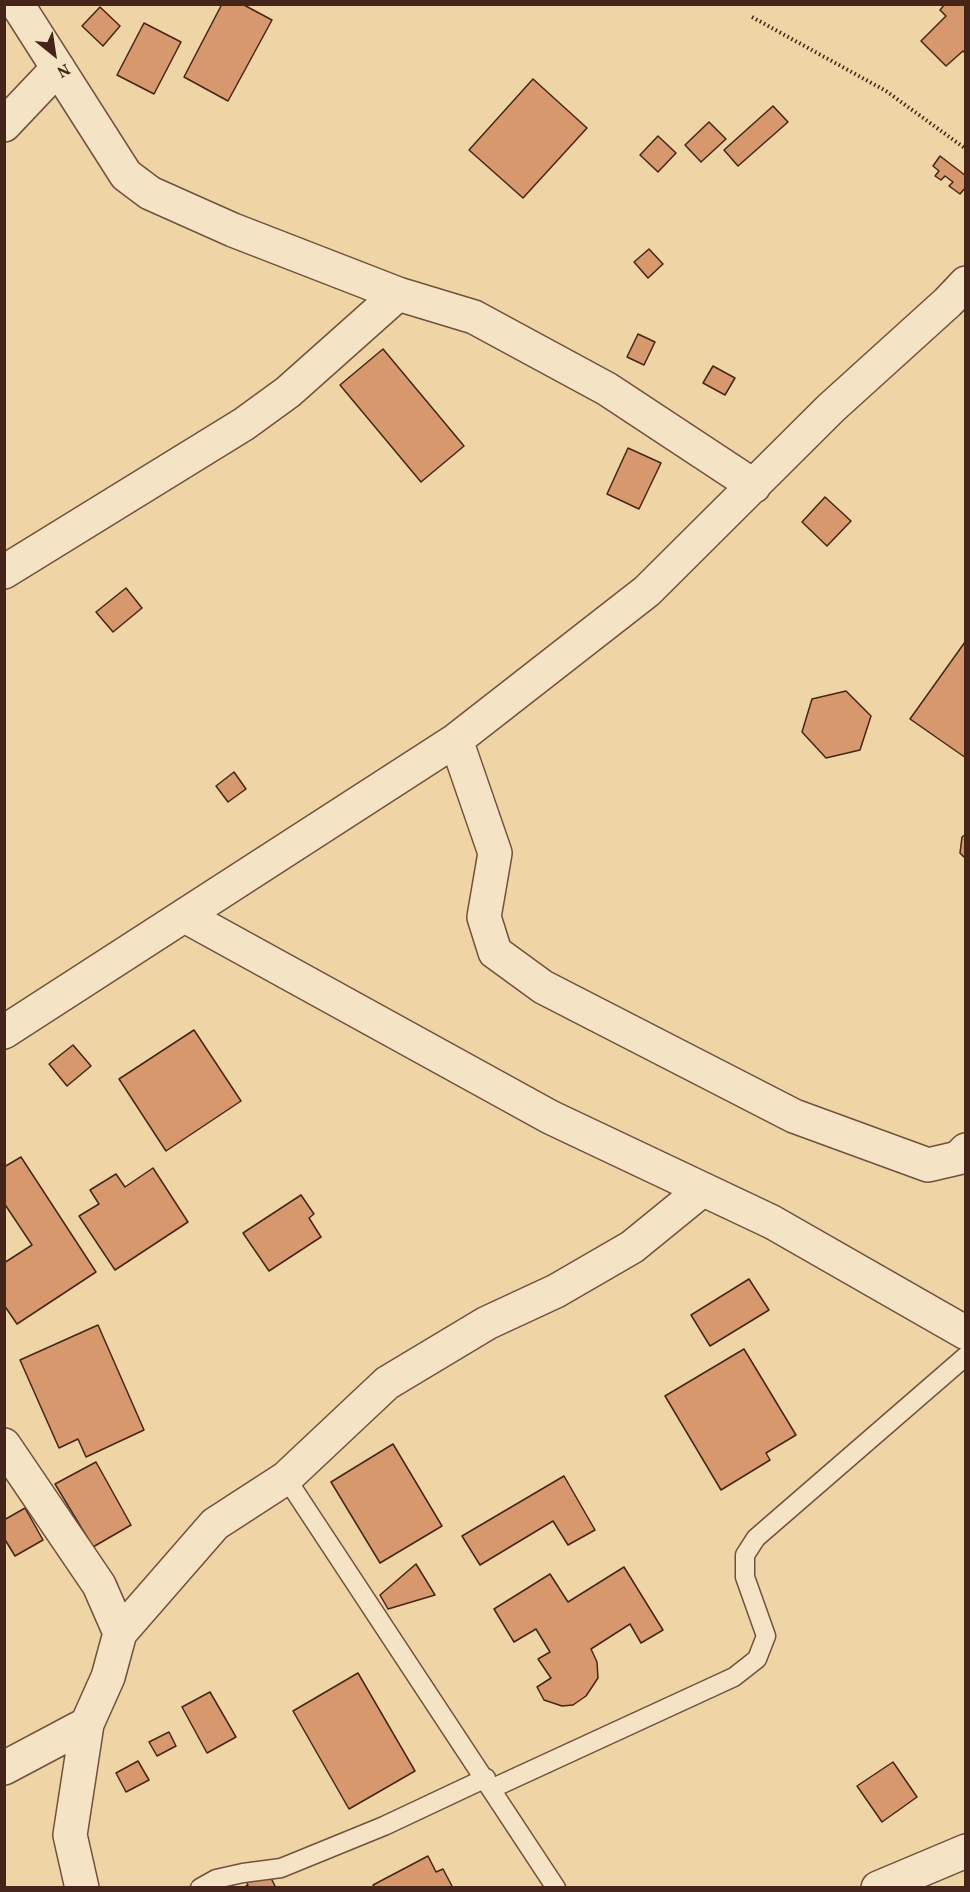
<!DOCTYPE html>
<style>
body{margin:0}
#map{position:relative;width:970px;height:1892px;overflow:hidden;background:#efd4a6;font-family:Vollkorn,serif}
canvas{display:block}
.frame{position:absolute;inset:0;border:6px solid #45251a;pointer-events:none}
.north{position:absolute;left:24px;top:24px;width:60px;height:60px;-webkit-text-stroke:4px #f5e3c5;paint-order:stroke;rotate:150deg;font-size:16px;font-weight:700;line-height:24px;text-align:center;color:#45251a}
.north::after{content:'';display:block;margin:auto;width:21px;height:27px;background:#45251a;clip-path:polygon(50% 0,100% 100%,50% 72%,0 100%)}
</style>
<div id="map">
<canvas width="970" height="1892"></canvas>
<div class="frame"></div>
<div class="north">N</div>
</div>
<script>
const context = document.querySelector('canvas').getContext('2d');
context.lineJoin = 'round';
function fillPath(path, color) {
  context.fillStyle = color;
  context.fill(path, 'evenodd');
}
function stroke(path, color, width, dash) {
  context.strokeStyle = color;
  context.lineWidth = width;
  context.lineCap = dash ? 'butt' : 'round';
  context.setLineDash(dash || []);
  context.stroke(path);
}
const building = new Path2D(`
 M 222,4 L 242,4 L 272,20 L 228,101 L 184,77 Z
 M 945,4 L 966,4 L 966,54 L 963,51 L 946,66 L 921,41 L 946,16 L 940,10 Z
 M 100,7 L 120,26 L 103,46 L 82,26 Z
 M 144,23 L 181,42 L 154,94 L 117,75 Z
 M 533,79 L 587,128 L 523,198 L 469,150 Z
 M 773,106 L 788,122 L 738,166 L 724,150 Z
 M 709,122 L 726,139 L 701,162 L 685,145 Z
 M 658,136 L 676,153 L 658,172 L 640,155 Z
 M 940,156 L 966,176 L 966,187 L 960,194 L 949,186 L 953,182 L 945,176 L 941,180 L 935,176 L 939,171 L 933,166 Z
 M 649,249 L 663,264 L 648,278 L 634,262 Z
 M 638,334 L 655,342 L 644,365 L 627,357 Z
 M 383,349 L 464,446 L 421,482 L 340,385 Z
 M 713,366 L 735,378 L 725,395 L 703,383 Z
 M 628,448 L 661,463 L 639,509 L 607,494 Z
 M 825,497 L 851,521 L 827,546 L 802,522 Z
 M 126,588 L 142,608 L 113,632 L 96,612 Z
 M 965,642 L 966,642 L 966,758 L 910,719 Z
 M 846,691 L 871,716 L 860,750 L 826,758 L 802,732 L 812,699 Z
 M 234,772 L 246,789 L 228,802 L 216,786 Z
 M 966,834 L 966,859 L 960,853 L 962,837 Z
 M 194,1030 L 241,1101 L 166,1151 L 119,1079 Z
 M 73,1045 L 91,1066 L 67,1086 L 49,1064 Z
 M 21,1157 L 96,1272 L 17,1324 L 4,1305 L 4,1263 L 32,1245 L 4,1203 L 4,1167 Z
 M 153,1168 L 188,1222 L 115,1270 L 79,1216 L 99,1204 L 90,1190 L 116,1174 L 125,1187 Z
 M 301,1195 L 314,1214 L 309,1218 L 321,1237 L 269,1271 L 243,1233 Z
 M 749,1279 L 769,1310 L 710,1346 L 691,1315 Z
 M 98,1325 L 144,1430 L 86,1457 L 78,1439 L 59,1448 L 20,1360 Z
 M 744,1349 L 796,1435 L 766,1453 L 770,1460 L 721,1490 L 665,1396 Z
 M 393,1444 L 442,1526 L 380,1563 L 331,1482 Z
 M 96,1462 L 131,1525 L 93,1547 L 55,1484 Z
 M 564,1476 L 595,1530 L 568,1545 L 553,1521 L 480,1565 L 462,1536 Z
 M 25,1508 L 43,1540 L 15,1556 L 4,1538 L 4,1520 Z
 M 416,1564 L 435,1595 L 388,1609 L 380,1595 Z
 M 624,1567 L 663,1630 L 641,1643 L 630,1624 L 591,1649 L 597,1662 L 598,1678 L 586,1696 L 573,1705 L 562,1706 L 544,1700 L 537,1687 L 551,1678 L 538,1659 L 550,1652 L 536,1629 L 514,1642 L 494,1609 L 550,1574 L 568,1602 Z
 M 358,1673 L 415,1771 L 349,1809 L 293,1711 Z
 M 210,1692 L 236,1737 L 207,1753 L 182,1707 Z
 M 169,1732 L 176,1746 L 157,1756 L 149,1742 Z
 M 138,1761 L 149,1780 L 126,1792 L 116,1773 Z
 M 893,1762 L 917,1797 L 882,1822 L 857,1786 Z
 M 428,1856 L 436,1872 L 443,1869 L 453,1888 L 375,1888 L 373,1885 Z
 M 267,1870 L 276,1888 L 243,1888 L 248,1885 L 246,1881 Z`);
const path = new Path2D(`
 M 752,17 L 886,91 L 966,149`);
const lane = new Path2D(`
 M 286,1478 L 556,1888
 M 493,1788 L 734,1677 L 757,1659 L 766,1636 L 745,1577 L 745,1555 L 756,1538 L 966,1356
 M 200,1888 L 216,1879 L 243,1873 L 281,1868 L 384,1826 L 486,1778`);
const street = new Path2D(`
 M 17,4 L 126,175 L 150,193 L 233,230 L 398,294 L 474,317 L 607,389 L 754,486
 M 4,125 L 58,68
 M 4,572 L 244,424 L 288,392 L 398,294
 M 456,740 L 495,853 L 484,917 L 495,952 L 543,987 L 794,1116 L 928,1165 L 958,1158 L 966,1150
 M 185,916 L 550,1117 L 772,1222 L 966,1333
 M 4,1032 L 456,740 L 647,591 L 831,408 L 948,302 L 966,283
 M 4,1445 L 99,1585 L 120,1633 L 108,1677 L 87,1724 L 70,1835 L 82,1888
 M 120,1633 L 215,1524 L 286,1478 L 387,1383 L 487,1323 L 556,1291 L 632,1247 L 702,1190
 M 4,1768 L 87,1724
 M 878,1888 L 966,1851`);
fillPath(building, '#d7986d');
stroke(building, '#45251a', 1.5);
stroke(lane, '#70513d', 21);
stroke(street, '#70513d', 36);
stroke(path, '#45251a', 4, [1.5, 3]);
stroke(lane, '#f5e3c5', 18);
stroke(street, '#f5e3c5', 33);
</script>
